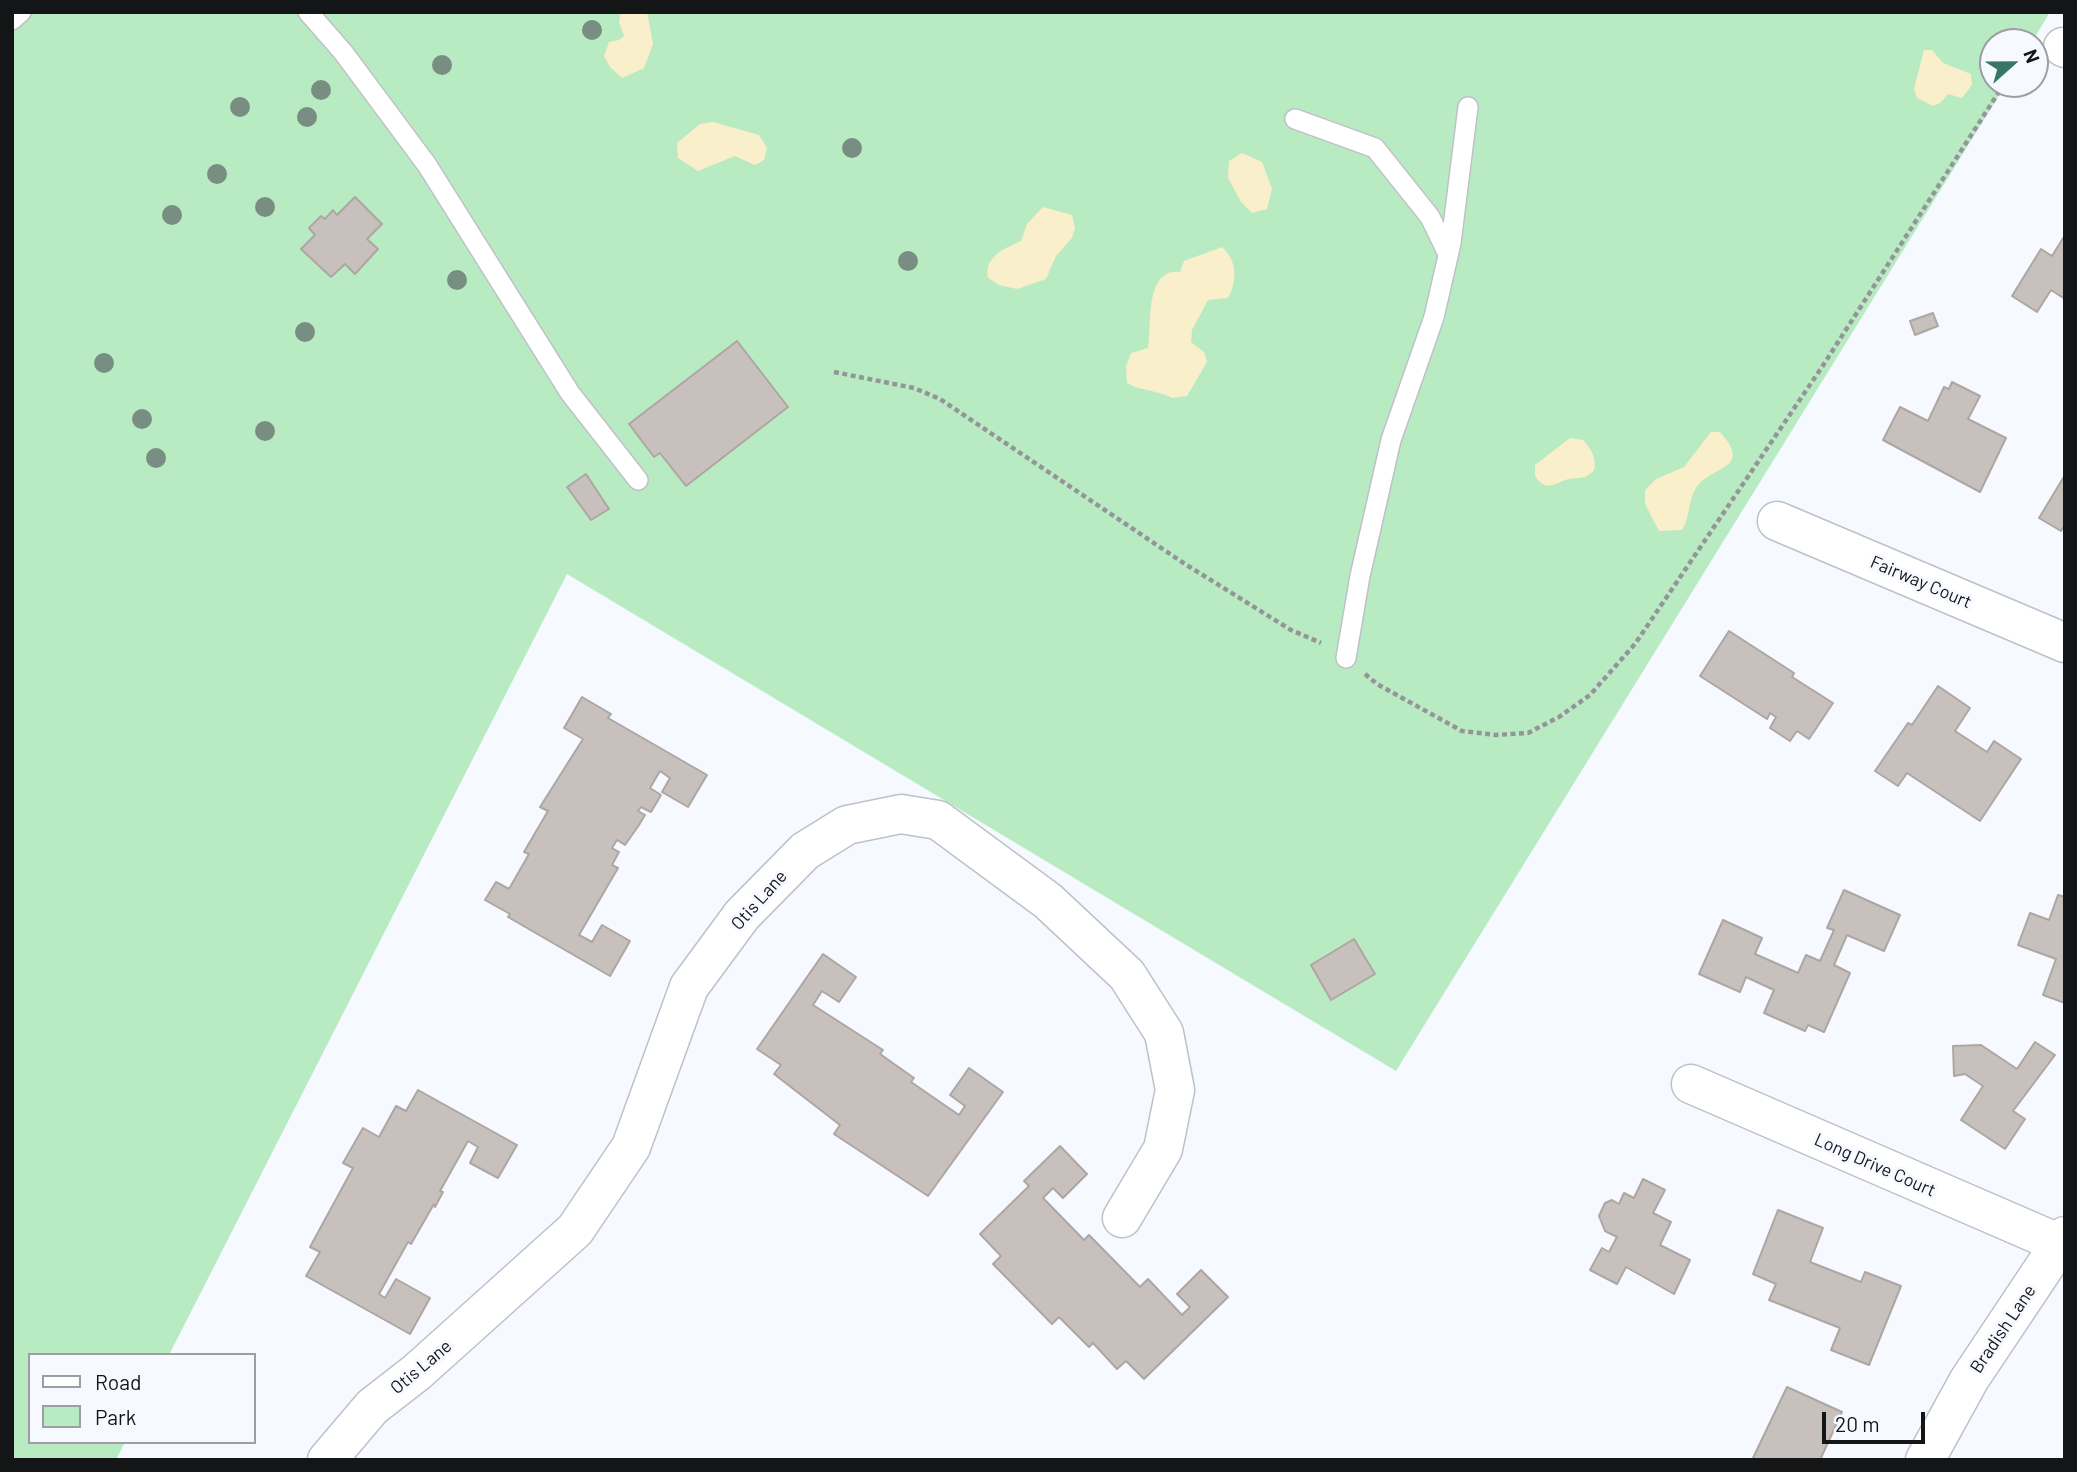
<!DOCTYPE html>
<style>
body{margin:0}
#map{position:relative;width:2077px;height:1472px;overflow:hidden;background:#f6f9ff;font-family:Barlow,sans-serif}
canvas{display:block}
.frame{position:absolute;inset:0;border:14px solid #131517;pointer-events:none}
.legend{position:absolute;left:28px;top:1353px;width:228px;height:91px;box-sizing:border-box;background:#f6f9ff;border:2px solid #9b9ea2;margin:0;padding:9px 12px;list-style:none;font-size:21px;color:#131517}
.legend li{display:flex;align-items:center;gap:14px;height:35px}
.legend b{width:35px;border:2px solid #9b9ea2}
.north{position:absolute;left:1979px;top:28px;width:70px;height:70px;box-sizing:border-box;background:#f6f9ff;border:2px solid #9b9ea2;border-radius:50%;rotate:69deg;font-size:19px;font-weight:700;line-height:28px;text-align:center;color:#131517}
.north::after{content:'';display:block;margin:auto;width:24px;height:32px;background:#367766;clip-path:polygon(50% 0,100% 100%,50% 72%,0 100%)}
.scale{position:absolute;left:1822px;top:1412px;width:103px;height:32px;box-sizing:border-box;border:4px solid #131517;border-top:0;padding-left:9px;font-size:21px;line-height:24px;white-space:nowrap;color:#131517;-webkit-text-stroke:5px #f6f9ff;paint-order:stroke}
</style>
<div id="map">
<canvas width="2077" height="1472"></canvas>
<div class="frame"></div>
<ul class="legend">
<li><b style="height:9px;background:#fff"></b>Road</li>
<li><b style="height:19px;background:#b9ebc3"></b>Park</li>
</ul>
<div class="north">N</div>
<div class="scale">20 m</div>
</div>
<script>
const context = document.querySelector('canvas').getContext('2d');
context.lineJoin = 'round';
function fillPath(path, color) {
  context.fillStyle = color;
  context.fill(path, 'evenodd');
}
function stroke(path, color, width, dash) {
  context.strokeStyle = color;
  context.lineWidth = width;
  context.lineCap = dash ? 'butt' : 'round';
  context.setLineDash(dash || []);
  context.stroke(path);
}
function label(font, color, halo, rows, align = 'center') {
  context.font = font + ' Barlow,sans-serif';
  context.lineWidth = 6;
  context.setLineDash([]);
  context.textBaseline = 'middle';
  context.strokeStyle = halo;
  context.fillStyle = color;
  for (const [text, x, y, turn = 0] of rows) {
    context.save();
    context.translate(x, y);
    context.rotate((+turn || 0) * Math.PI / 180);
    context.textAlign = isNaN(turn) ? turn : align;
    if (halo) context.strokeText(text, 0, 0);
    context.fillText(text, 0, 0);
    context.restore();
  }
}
const green = new Path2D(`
 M 12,12 L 2050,12 L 2032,42 L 1993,42 L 1993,84 L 2006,84 L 1396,1071 L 567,574 L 169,1355 L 30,1355 L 30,1442 L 125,1442 L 116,1460 L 12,1460 Z`);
const sand = new Path2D(`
 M 621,12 L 647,12 L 653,44 L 644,68 L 622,78 L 610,67 L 604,56 L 609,42 L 619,40 L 624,36 L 619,22 Z
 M 1924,50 L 1932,50 L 1943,63 L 1971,74 L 1972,85 L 1962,98 L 1948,94 L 1940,103 L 1933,106 L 1917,98 L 1914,89 Z
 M 713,122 L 759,135 L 767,148 L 764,160 L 755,165 L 735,156 L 698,171 L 678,158 L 677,143 L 700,124 Z
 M 1242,153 L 1262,162 L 1272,189 L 1267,209 L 1252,213 L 1241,202 L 1228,178 L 1229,161 Z
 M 1043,207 L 1072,215 L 1075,228 L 1072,238 L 1056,256 L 1046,279 L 1017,289 L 999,285 L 988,278 C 984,256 1004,249 1021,241 L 1027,224 Z
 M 1222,247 C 1237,261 1238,280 1228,298 L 1208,300 L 1192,330 L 1191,342 L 1204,352 L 1207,362 L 1187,396 L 1172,398 C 1156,389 1142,392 1127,383 L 1126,366 L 1131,353 L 1148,348 C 1152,325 1144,268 1180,272 L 1184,261 Z
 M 1711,432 L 1720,432 C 1754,470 1711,465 1696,488 C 1688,501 1690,518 1682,530 L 1659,531 L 1645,504 L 1645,490 L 1656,479 L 1684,467 Z
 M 1570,438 L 1583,440 C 1591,449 1597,458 1594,470 C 1586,480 1581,477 1569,479 C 1555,482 1547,494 1535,476 L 1535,465 Z`);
const building = new Path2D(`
 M 355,197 L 382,224 L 367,239 L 378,249 L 355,274 L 345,264 L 331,277 L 301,249 L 315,235 L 309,228 L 321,216 L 325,219 L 333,210 L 337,215 Z
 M 2065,235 L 2065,299 L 2051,290 L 2037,312 L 2012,296 L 2041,249 L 2052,256 Z
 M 1933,313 L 1938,326 L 1915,335 L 1910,321 Z
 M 737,341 L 788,407 L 686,486 L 660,453 L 654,457 L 629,424 Z
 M 1952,382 L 1980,396 L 1968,419 L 2006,438 L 1980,492 L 1883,440 L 1900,407 L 1928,421 L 1944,387 L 1949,389 Z
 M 586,474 L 609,509 L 591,520 L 567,487 Z
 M 2065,475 L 2065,524 L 2061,531 L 2039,518 Z
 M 1729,631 L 1794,673 L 1792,677 L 1833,703 L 1809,739 L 1797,731 L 1790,741 L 1770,728 L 1776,717 L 1770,713 L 1767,719 L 1700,676 Z
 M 1938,686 L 1970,708 L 1955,731 L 1987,752 L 1994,741 L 2021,759 L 1980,821 L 1907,773 L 1898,786 L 1875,771 L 1908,723 L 1912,725 Z
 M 582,697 L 611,714 L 608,718 L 707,775 L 688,807 L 662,792 L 670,778 L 660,771 L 650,788 L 661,795 L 651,812 L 641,807 L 638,811 L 645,815 L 639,825 L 625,845 L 617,840 L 612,848 L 619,852 L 612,865 L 618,868 L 579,935 L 592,942 L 602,925 L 630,941 L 610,976 L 508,917 L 510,914 L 485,900 L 496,882 L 509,889 L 529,854 L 524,852 L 548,811 L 540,807 L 583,739 L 564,728 Z
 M 1844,890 L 1900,915 L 1884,951 L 1847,935 L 1834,965 L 1850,973 L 1824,1032 L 1808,1025 L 1805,1031 L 1764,1013 L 1774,990 L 1746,977 L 1740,992 L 1699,974 L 1723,920 L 1762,938 L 1755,954 L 1798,973 L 1806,955 L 1820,961 L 1834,930 L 1827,928 Z
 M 2058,895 L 2065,897 L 2065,1003 L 2043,995 L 2056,959 L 2018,945 L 2030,913 L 2049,920 Z
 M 1354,939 L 1375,974 L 1331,1000 L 1311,965 Z
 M 823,954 L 856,977 L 839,1002 L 822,991 L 813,1005 L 883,1050 L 880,1054 L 914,1078 L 911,1082 L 959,1115 L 965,1106 L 950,1095 L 969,1068 L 1003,1092 L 928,1196 L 834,1134 L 840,1125 L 774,1074 L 781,1065 L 757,1049 Z
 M 2035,1042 L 2055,1055 L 2013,1111 L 2025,1119 L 2005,1149 L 1961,1120 L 1983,1086 L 1965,1074 L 1954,1076 L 1953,1046 L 1981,1045 L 2017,1069 Z
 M 418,1090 L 517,1145 L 498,1178 L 470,1163 L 478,1147 L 468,1141 L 440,1191 L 443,1192 L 435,1207 L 434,1204 L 411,1244 L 408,1242 L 379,1294 L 385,1298 L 396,1279 L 430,1298 L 410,1334 L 306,1276 L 320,1252 L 310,1247 L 353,1168 L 343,1163 L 363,1128 L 379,1137 L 396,1106 L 406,1111 Z
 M 1060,1146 L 1087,1174 L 1063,1198 L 1053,1188 L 1043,1198 L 1084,1240 L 1089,1235 L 1140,1287 L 1148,1279 L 1182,1315 L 1190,1307 L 1177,1294 L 1201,1270 L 1228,1297 L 1144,1379 L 1126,1361 L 1117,1369 L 1093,1343 L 1089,1347 L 1059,1317 L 1052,1324 L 993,1264 L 1001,1256 L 980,1234 L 1029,1186 L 1024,1181 Z
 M 1643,1179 L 1665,1190 L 1653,1213 L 1671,1222 L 1660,1245 L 1690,1260 L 1674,1294 L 1626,1267 L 1617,1284 L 1590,1270 L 1602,1248 L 1609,1252 L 1617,1237 L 1605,1231 L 1599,1216 L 1605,1203 L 1612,1200 L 1619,1204 L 1624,1193 L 1634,1198 Z
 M 1778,1210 L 1823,1228 L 1810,1262 L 1861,1282 L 1865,1272 L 1901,1286 L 1869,1365 L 1831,1350 L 1840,1328 L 1769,1300 L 1776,1284 L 1753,1274 Z
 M 1787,1387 L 1842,1412 L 1820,1460 L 1752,1460 Z`);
const path = new Path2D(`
 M 834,372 L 914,388 L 940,399 L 1185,564 L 1291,630 L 1321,643
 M 1365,674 L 1377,684 L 1462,731 L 1496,735 L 1528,733 L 1559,717 L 1590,695 L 1635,644 L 1822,367 L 2004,84`);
const service = new Path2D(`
 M 308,12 L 343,52 L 427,165 L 570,393 L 638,480
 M 12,20 L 21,12
 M 1295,119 L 1375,148 L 1430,217 L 1448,254
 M 1346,658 L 1360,576 L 1391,440 L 1434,317 L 1451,243 L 1468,107`);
const minor = new Path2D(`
 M 2063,47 L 2065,48
 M 1777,521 L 2065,643
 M 1691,1084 L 2065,1246
 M 327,1460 L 372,1407 L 417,1372 L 575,1230 L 631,1147 L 689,987 L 742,915 L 805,851 L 847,825 L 901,814 L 938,820 L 1048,901 L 1127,975 L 1164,1033 L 1175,1090 L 1163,1149 L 1122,1218
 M 1925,1460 L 1969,1380 L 2065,1236`);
const trees = [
 [592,30],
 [442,65],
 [321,90],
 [240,107],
 [307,117],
 [852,148],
 [217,174],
 [265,207],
 [172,215],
 [908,261],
 [457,280],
 [305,332],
 [104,363],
 [142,419],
 [265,431],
 [156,458]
];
const streetNames = [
 ["Fairway Court",1921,582,23],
 ["Otis Lane",759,900,-48],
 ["Long Drive Court",1875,1165,24],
 ["Bradish Lane",2003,1329,-56],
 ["Otis Lane",421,1367,-40]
];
fillPath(green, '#b9ebc3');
fillPath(sand, '#f9efca');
fillPath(building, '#c8c0bc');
stroke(building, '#aea6a2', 2);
stroke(service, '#bec1c8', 22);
stroke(minor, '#bec1c8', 41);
stroke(path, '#939599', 4.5, [5, 3.5]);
stroke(service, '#fff', 19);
stroke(minor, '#fff', 38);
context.fillStyle = '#788e82';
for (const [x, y] of trees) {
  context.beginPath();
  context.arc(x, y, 10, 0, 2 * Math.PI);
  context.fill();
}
label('18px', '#131517', '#f6f9ff', streetNames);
</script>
